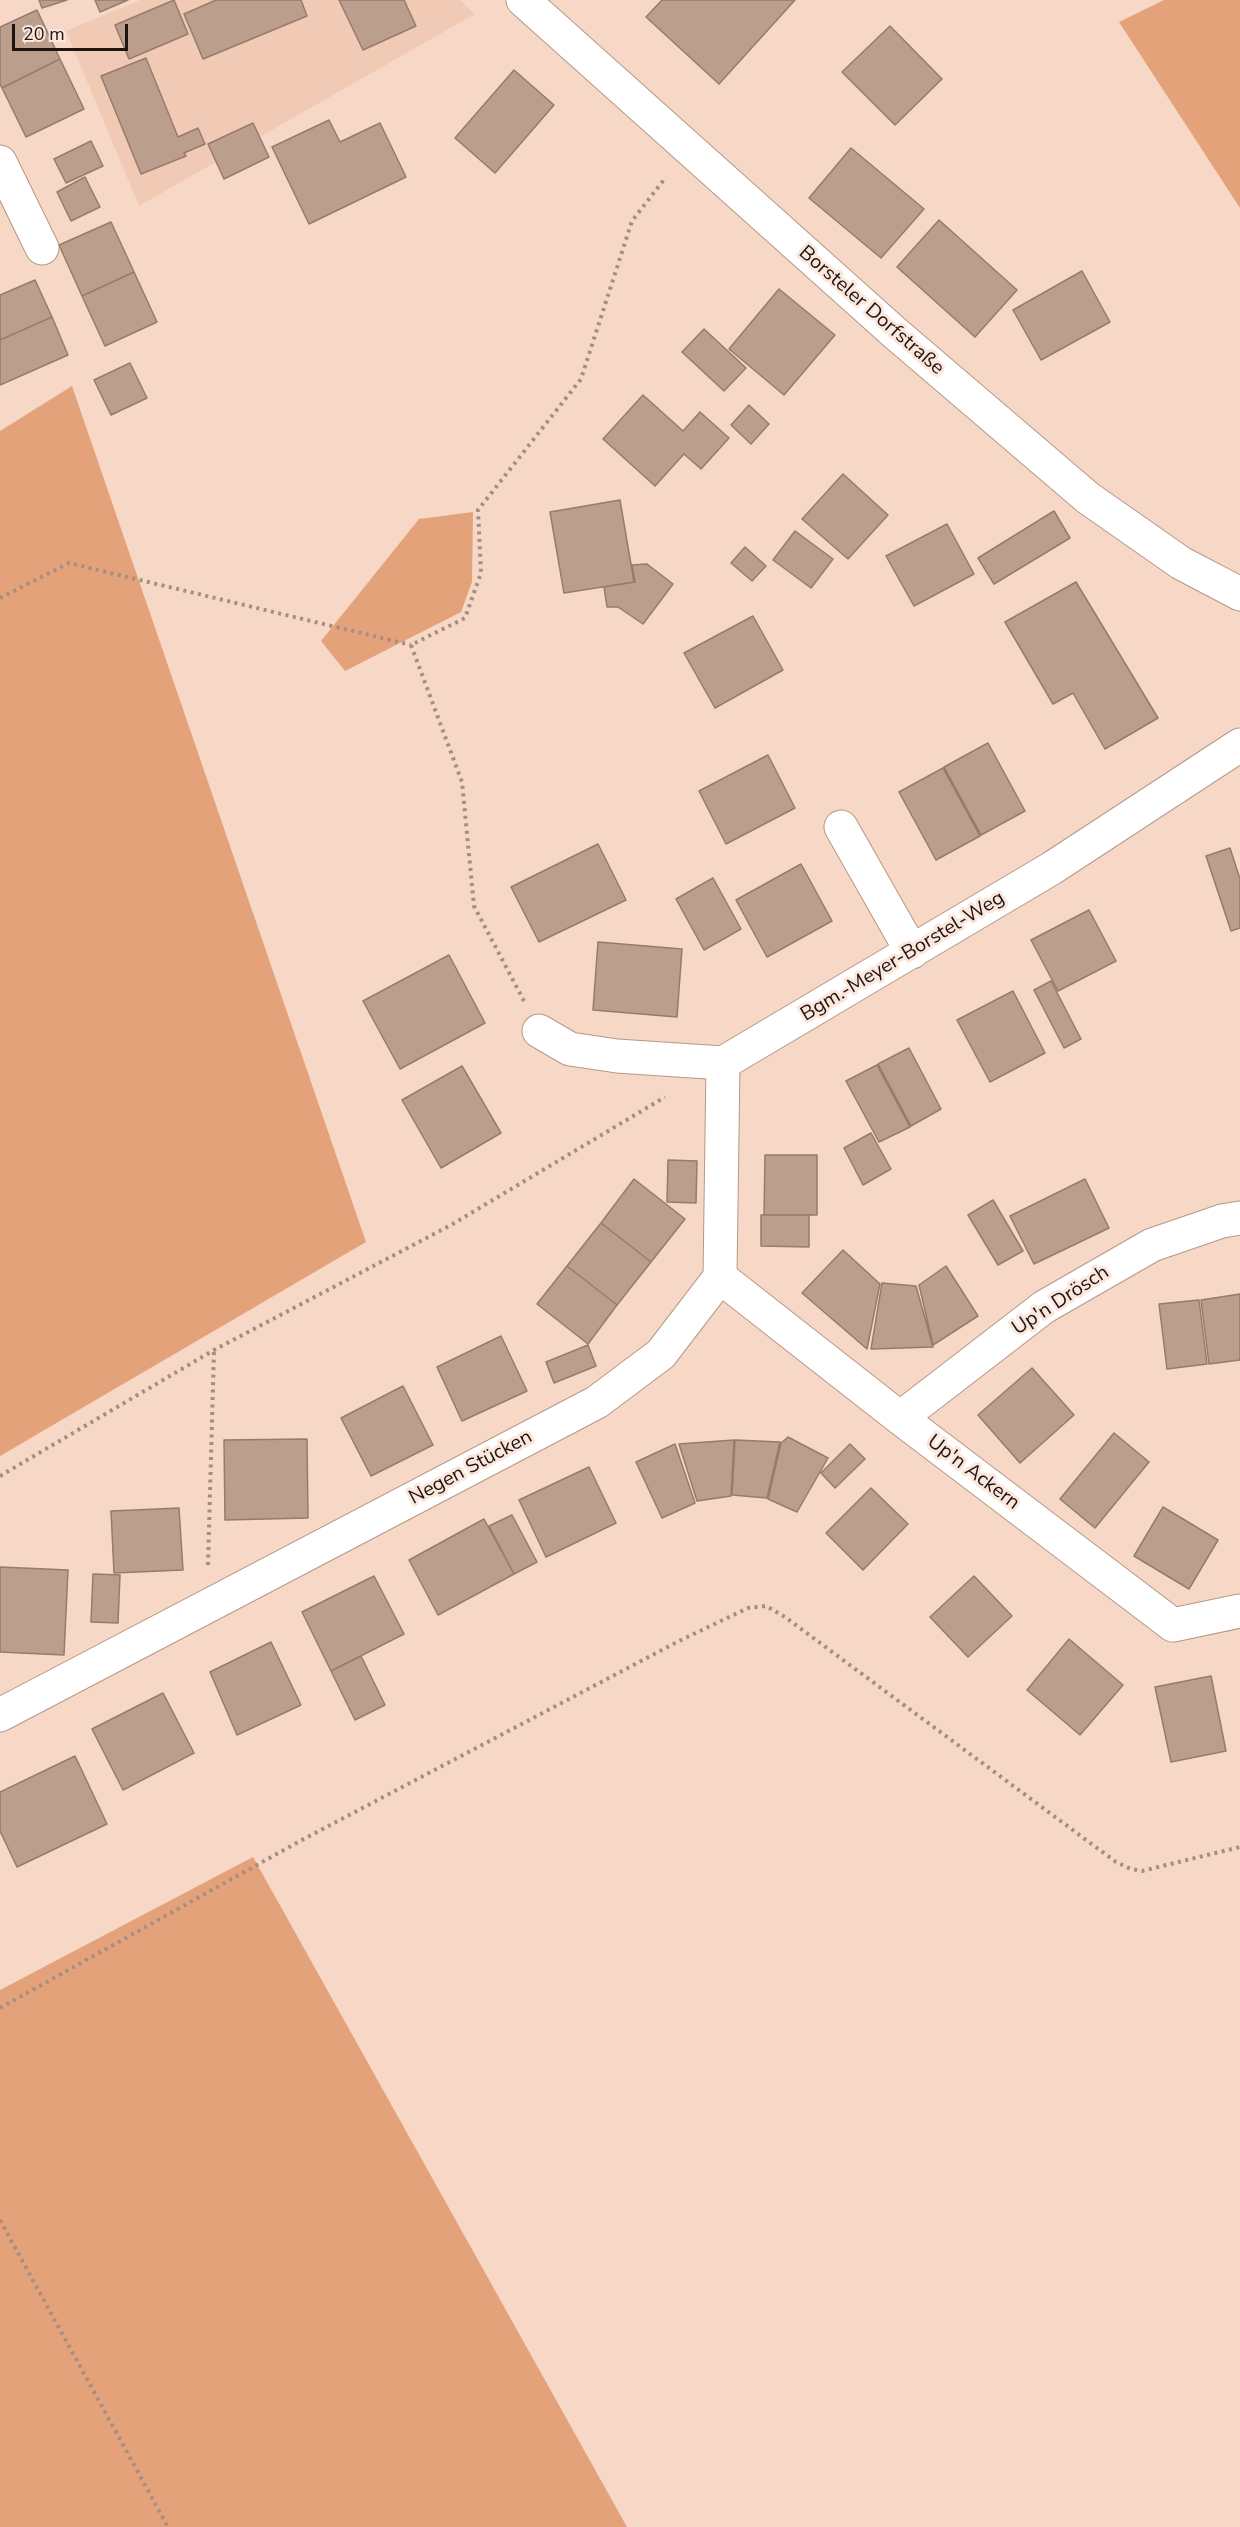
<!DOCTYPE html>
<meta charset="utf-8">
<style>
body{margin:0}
#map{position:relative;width:1240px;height:2527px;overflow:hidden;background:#f7d7c5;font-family:"Nunito Sans",sans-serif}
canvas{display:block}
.scale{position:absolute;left:12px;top:24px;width:116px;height:27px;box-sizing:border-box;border:3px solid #1f150e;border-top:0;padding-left:8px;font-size:18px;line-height:21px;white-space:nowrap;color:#1f150e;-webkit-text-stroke:4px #fbe7dd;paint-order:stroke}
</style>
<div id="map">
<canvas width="1240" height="2527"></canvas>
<div class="scale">20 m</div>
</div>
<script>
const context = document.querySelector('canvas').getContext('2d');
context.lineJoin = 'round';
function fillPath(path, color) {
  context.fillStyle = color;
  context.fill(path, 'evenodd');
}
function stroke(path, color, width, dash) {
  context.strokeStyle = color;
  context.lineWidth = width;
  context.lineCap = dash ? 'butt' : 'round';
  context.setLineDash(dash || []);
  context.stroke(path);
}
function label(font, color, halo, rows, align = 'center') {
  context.font = font + ' "Nunito Sans",sans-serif';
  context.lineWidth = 6;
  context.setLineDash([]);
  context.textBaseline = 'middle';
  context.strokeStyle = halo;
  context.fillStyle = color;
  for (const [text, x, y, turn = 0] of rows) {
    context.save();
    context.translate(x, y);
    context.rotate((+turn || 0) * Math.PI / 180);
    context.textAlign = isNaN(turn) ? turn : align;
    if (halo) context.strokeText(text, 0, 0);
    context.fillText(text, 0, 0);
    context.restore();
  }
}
const built = new Path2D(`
 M 140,0 L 460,0 L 475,14 L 139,206 L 66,31 Z`);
const green = new Path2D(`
 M 1164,0 L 1240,0 L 1240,208 L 1119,22 Z
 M 72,386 L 366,1242 L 0,1456 L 0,431 Z
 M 473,512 L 472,582 L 461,612 L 345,671 L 321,641 L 419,519 Z
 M 253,1857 L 627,2527 L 0,2527 L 0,1990 Z`);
const building = new Path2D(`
 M 39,0 L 67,0 L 42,8 Z
 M 95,0 L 128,0 L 100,12 Z
 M 174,0 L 188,34 L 129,59 L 115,25 Z
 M 216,0 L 301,0 L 307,16 L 203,59 L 184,14 Z
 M 339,0 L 404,0 L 416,26 L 363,50 Z
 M 662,0 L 795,0 L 719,84 L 646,17 Z
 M 37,10 L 60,59 L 2,88 L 0,84 L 0,27 Z
 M 890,26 L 942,79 L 895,125 L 842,72 Z
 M 146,58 L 178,137 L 198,128 L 205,144 L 184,153 L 186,156 L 141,174 L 101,76 Z
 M 60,59 L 84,109 L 26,137 L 2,88 Z
 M 514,70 L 554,105 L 495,173 L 455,138 Z
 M 329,120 L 340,142 L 380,123 L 406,177 L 309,224 L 272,147 Z
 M 253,123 L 269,157 L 224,179 L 208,144 Z
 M 91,141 L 103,166 L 66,183 L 54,159 Z
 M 851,148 L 924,209 L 881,258 L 809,198 Z
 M 85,177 L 100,207 L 71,221 L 57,192 Z
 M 939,220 L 1017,290 L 975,337 L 897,267 Z
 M 111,222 L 134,272 L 82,296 L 59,245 Z
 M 1082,271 L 1110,322 L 1041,360 L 1013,310 Z
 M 134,272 L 157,322 L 105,346 L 82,296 Z
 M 35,280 L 52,317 L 0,340 L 0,295 Z
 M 779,289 L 835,335 L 784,395 L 729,349 Z
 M 52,317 L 68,355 L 0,385 L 0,340 Z
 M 704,329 L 746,368 L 724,391 L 682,352 Z
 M 130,363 L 147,398 L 111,415 L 94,380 Z
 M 643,395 L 683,431 L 700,412 L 729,438 L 701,469 L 684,454 L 655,486 L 603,439 Z
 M 749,405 L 769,424 L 751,444 L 731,425 Z
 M 843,474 L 888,515 L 848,559 L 802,519 Z
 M 620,500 L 634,582 L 564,593 L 550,512 Z
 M 1054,511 L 1070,538 L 994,584 L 978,558 Z
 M 947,524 L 974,574 L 914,606 L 886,556 Z
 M 795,531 L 833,559 L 811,588 L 773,560 Z
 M 745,547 L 766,566 L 752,581 L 731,563 Z
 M 647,564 L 673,584 L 643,624 L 618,607 L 607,607 L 604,587 L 635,582 L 632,565 Z
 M 1076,582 L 1158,718 L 1105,749 L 1073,693 L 1053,704 L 1005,622 Z
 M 753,616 L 783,670 L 715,708 L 684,653 Z
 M 988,743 L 1025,811 L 981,835 L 944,767 Z
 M 768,755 L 795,808 L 726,844 L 699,791 Z
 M 943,768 L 980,836 L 936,860 L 899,792 Z
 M 598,844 L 626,900 L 539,942 L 511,887 Z
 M 1230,848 L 1240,879 L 1240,928 L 1231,931 L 1206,856 Z
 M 801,864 L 832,921 L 767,957 L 736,900 Z
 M 713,878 L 741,929 L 704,950 L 676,899 Z
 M 1089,910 L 1116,961 L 1058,991 L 1031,940 Z
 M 598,942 L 682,949 L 677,1017 L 593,1010 Z
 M 449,955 L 485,1023 L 400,1069 L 363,1001 Z
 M 1051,981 L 1081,1039 L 1064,1048 L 1034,990 Z
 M 1013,991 L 1045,1053 L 990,1082 L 957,1020 Z
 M 909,1048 L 941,1109 L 911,1126 L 878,1064 Z
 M 877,1065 L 910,1127 L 879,1142 L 846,1081 Z
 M 462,1066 L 501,1133 L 441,1168 L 402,1100 Z
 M 871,1133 L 891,1169 L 863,1185 L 844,1148 Z
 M 765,1155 L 817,1155 L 817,1215 L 764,1215 Z
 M 668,1160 L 697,1161 L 696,1203 L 667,1202 Z
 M 634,1179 L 685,1219 L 651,1262 L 601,1223 Z
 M 1085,1179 L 1109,1228 L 1034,1264 L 1010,1216 Z
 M 993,1200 L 1023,1251 L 998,1265 L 968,1215 Z
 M 761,1215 L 809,1215 L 809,1247 L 761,1246 Z
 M 601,1223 L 651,1262 L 617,1305 L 567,1266 Z
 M 843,1250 L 880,1284 L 867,1349 L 802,1293 Z
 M 567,1266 L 617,1305 L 588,1344 L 537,1304 Z
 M 946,1266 L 978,1316 L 933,1345 L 919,1285 Z
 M 882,1283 L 916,1286 L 933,1347 L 871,1349 Z
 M 1240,1294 L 1240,1360 L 1209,1364 L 1201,1300 Z
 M 1199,1300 L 1207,1364 L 1167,1369 L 1159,1304 Z
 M 501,1336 L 527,1391 L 462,1421 L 437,1367 Z
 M 588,1345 L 596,1366 L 554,1383 L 546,1362 Z
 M 1032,1368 L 1074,1415 L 1020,1463 L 978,1415 Z
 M 403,1386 L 433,1445 L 371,1476 L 341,1418 Z
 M 1114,1433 L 1149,1462 L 1095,1528 L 1060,1499 Z
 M 788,1437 L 828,1458 L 797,1512 L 768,1499 L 781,1443 Z
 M 307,1439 L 308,1518 L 225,1520 L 224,1440 Z
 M 734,1440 L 731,1496 L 697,1501 L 679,1444 Z
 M 735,1440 L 780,1442 L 767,1498 L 732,1495 Z
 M 675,1444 L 695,1503 L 662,1518 L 636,1462 Z
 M 850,1444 L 865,1459 L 835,1488 L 821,1473 Z
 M 589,1467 L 616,1523 L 546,1557 L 519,1500 Z
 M 871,1488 L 908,1524 L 863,1570 L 826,1533 Z
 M 1163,1507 L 1218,1540 L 1189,1589 L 1134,1556 Z
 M 179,1508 L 183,1570 L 114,1573 L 111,1511 Z
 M 512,1515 L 537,1562 L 514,1574 L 489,1526 Z
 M 484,1519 L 514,1574 L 438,1615 L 409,1560 Z
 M 0,1567 L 68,1570 L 64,1655 L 0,1652 Z
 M 93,1574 L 120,1575 L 118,1623 L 91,1622 Z
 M 374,1576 L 404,1634 L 331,1671 L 302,1612 Z
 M 974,1576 L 1012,1616 L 968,1657 L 930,1617 Z
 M 1069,1639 L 1123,1685 L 1080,1735 L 1027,1690 Z
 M 271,1642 L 301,1705 L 237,1735 L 210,1672 Z
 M 361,1656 L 385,1705 L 355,1720 L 331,1671 Z
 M 1211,1676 L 1226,1751 L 1171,1762 L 1155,1687 Z
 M 163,1693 L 194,1753 L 123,1790 L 92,1729 Z
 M 75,1756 L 107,1824 L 17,1867 L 0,1831 L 0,1792 Z`);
const path = new Path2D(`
 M 0,598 L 69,563 L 411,645
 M 524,1001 L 474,906 L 462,782 L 411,645 L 465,618 L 481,573 L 478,510 L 581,379 L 632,221 L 666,177
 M 0,1476 L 214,1350 L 451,1225 L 665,1097
 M 208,1565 L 214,1350
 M 0,2008 L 300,1841 L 679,1641 L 748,1608 L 766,1606 L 785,1617 L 1116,1862 L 1131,1869 L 1142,1871 L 1240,1847
 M 0,2220 L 168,2527`);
const minor = new Path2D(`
 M 523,0 L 895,333 L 1088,498 L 1181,563 L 1240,594
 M 0,162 L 42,248
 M 841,827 L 912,952
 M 539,1031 L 570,1049 L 617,1056 L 723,1063 L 1052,868 L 1240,745
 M 720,1277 L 900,1418 L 1173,1625 L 1240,1611
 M 900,1418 L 1044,1307 L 1152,1245 L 1222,1221 L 1240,1218
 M 0,1715 L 597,1402 L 661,1354 L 720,1277 L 723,1063`);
const streetNames = [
 ["Borsteler Dorfstraße",871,311,41],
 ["Bgm.-Meyer-Borstel-Weg",903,957,-31],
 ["Up'n Drösch",1061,1301,-33],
 ["Negen Stücken",471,1468,-28],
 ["Up'n Ackern",973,1473,37]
];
fillPath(built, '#f1cab5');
fillPath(green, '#e4a27b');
fillPath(building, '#bc9e8d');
stroke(building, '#977b6b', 1.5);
stroke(minor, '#b69887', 35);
stroke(path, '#a58e80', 4, [3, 4.5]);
stroke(minor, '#fff', 33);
label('20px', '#1f150e', '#fbe7dd', streetNames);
</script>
